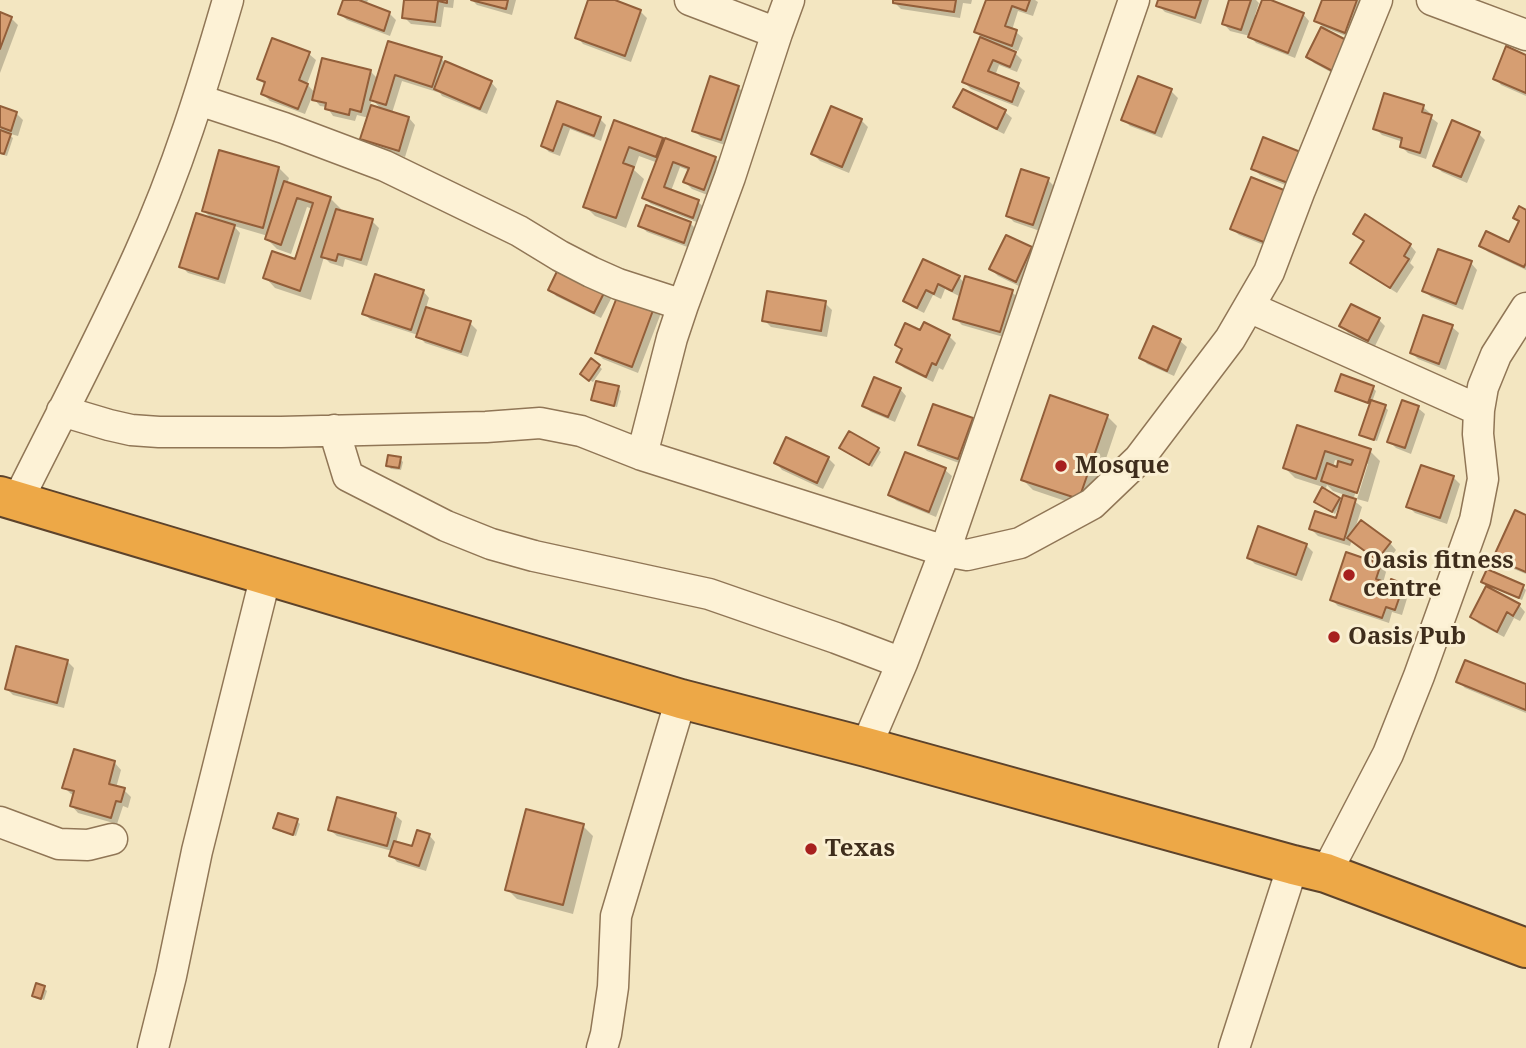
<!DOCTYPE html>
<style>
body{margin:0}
canvas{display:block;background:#f3e6c1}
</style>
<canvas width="1526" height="1048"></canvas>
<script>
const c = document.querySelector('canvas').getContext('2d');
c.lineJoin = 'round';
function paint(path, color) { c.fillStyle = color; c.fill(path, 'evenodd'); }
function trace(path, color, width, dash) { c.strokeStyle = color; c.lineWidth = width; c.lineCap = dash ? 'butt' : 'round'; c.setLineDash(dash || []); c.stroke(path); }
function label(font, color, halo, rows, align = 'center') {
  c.font = font + ' "Noto Serif",serif'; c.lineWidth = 6; c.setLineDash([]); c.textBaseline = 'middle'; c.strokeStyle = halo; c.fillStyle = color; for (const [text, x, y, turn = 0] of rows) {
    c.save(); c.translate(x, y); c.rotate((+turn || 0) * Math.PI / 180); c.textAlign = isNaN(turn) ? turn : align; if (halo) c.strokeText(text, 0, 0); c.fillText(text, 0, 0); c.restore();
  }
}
paint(new Path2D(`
 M345 0H368L366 5 389 13 396 20 390 36 347 20 340 14Z
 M406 0H454L453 8 444 7 441 27 411 24 404 17Z
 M472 0H516L512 15 477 5Z
 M590 0H610L640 11 647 18 631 62 583 44 577 37Z
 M895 0H972L971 4 963 3 960 18 901 9 895 3Z
 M988 0H1035L1038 2 1033 16 1018 11 1012 30 1016 32 1023 38 1018 51 1010 48 1022 60 1017 72 999 65 995 76 1018 85 1025 91 1018 107 971 89 964 82 982 38 976 32Z
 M1160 0H1209L1201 24 1165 12 1158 5Z
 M1231 0H1256L1259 3 1255 15 1257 16 1264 0 1303 14 1309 21 1295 58 1256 43 1250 36 1230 31 1224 24Z
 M1324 0H1366L1351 38 1323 27 1316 20Z
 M0 14 11 18 18 25 0 73Z
 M1322 30 1347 81 1314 63 1308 57Z
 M273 40 309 54 316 60 307 84 315 93 370 71 378 79 441 58 446 64 491 82 497 89 487 114 442 96 440 93 402 81 392 113 409 118 415 125 405 157 369 145 362 139 369 118 357 115 355 121 333 116 327 107 320 106 312 97 305 114 270 101 263 94 266 86 259 78ZM372 99 382 110 370 106Z
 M1526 57V96L1501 85 1495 78Z
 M738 87 745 94 728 146 701 137 694 131Z
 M1171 91 1178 98 1162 138 1130 126 1123 119Z
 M558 103 600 119 606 125 601 141 570 129 560 156 549 152 543 146Z
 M955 107 1005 112 1012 118 1004 134 962 113Z
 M1423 107 1430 113 1429 116 1438 123 1426 159 1408 153 1402 147 1403 142 1382 135 1375 128Z
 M0 108 16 113 23 120 18 136 7 133 13 138 7 156 0 154Z
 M861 120 868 127 849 173 820 161 813 154Z
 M615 122 662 139 665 142 715 158 722 165 710 196 692 189 685 182 690 171 680 167 671 191 698 202 705 208 699 223 651 204 644 198 658 163 639 156 634 170 644 179 626 228 595 216 585 206Z
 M1479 134 1485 140 1467 183 1442 172 1435 165Z
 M1264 139 1303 192 1260 175 1254 169Z
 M279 168 289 178 287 184 330 198 341 209 340 212 372 221 379 228 367 266 345 259 343 267 330 263 324 257 311 300 275 288 265 277 296 261 313 209 307 207 291 254 277 249 267 239 268 236 234 226 240 233 225 284 188 273 181 266 213 220 204 211Z
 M1252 179 1281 252 1239 235 1232 229Z
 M1048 180 1055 187 1040 231 1014 222 1008 216Z
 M1526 211V270L1488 252 1481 245 1510 244 1520 222 1515 218Z
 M690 223 697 230 690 248 647 232 640 225Z
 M1355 234 1410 245 1416 252 1410 263 1414 267 1397 293 1359 269 1352 263 1365 243Z
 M1007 237 1031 248 1038 255 1023 288 998 276 991 269Z
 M923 261 959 277 965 284 1012 292 1018 298 1007 338 962 325 955 318 961 297 945 289 941 299 933 295 924 313 912 307 905 301Z
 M1471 263 1477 270 1463 310 1431 297 1424 291Z
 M550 289 614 293 601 318 556 296Z
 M423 291 429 298 426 308 470 323 477 330 468 357 425 343 418 335 371 320 364 314Z
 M825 303 832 310 827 337 771 327 764 320Z
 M654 307 661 313 638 373 603 359 597 353Z
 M1379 320 1385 326 1375 346 1348 333 1342 326Z
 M1452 327 1459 333 1446 370 1418 359 1412 353Z
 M1154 329 1180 341 1187 347 1174 376 1147 364 1141 357Z
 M921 332 949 336 956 343 943 370 939 368 933 382 904 368 898 362 903 351 897 345Z
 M599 366 602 369 593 382 585 377Z
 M618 388 621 391 617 407 596 402 593 399Z
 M1373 388 1376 391 1372 402 1385 407 1388 410 1377 441 1364 437 1361 434 1372 405 1340 393 1337 391Z
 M900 389 906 396 895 422 871 412 864 406Z
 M1403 402 1418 408 1425 414 1411 454 1396 448 1389 441Z
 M1107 416 1117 426 1089 509 1033 490 1023 480Z
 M972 420 978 426 964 465 927 451 920 444Z
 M1298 428 1370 451 1380 461 1368 502 1357 499 1368 464 1366 463 1354 497H1352L1353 500 1362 507 1355 529 1390 543 1396 550 1385 565 1352 540 1350 546 1318 536 1311 529 1337 520 1341 503 1335 514 1319 504 1339 499 1343 503 1345 495 1333 491 1327 485 1326 488 1295 478 1285 468ZM1335 460 1340 461 1338 469 1333 467Z
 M878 449 881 452 872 467 844 451Z
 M828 458 835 465 823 489 782 470 776 463Z
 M400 459 403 462 401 470 391 469 388 466Z
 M1422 467 1454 478 1460 484 1447 524 1415 513 1408 506Z
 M945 470 952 476 936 517 897 501 890 495Z
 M1526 517V574L1502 564 1496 557Z
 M1306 545 1313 552 1302 581 1255 564 1249 558Z
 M1380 565 1386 572 1383 583 1403 585 1409 592 1402 615 1392 612 1389 623 1338 606 1332 600Z
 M1483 582 1523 587 1526 590 1522 600 1486 585Z
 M1519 605 1525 612 1520 621 1514 618 1504 637 1479 624 1472 617Z
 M67 661 74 668 64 708 13 695 6 688Z
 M1458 681 1526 686V713L1465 688Z
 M75 752 115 763 121 770 116 788 124 790 131 797 128 808 123 806 117 824 78 813 72 806 75 795 71 794 64 787Z
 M395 815 402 821 396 843 413 849 429 835 435 842 426 871 397 862 391 855 392 851 337 836 330 830Z
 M297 821 300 824 296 836 278 831 275 828Z
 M583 826 593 836 573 914 517 899 507 889Z
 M44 988 47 991 44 1000 34 995Z`), '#0003');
const building = new Path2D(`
 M343 0H359L390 12 384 31 338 14Z
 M404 0H447V3L438 1 435 22 402 18Z
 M471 0H508L506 9Z
 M588 0H615L641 10 625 56 575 38Z
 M893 0H956L954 12 893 3Z
 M986 0H1030L1026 11 1012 6 1005 26 1017 30 1012 46 974 32Z
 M1158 0H1201L1195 18 1156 6Z
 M1229 0H1251L1241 30 1222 24Z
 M1262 0H1271L1304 13 1288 53 1248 37Z
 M1322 0H1357L1345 33 1314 21Z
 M0 12 12 17 0 49Z
 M1321 27 1356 45 1340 75 1306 57Z
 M980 37 1016 52 1010 67 993 60 988 71 1019 83 1012 102 962 82Z
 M272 38 310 52 299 80 308 84 298 109 261 94 265 82 257 79Z
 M388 41 442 57 432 87 395 75 386 105 370 100Z
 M1506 46 1526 55V93L1493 79Z
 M322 58 371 70 361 112 350 109 349 115 325 109 326 103 312 100Z
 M445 61 492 81 480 109 434 89Z
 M710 76 739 86 721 140 692 131Z
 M1138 76 1172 89 1155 133 1121 120Z
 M963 89 1006 110 997 129 953 107Z
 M1384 93 1424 105 1422 112 1432 115 1420 153 1400 147 1402 138 1373 129Z
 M557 101 601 117 594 136 563 124 553 151 541 146Z
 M371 105 409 117 399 151 360 139Z
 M0 106 17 112 11 131 0 127Z
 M831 106 862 119 842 167 811 154Z
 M614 120 663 138 656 157 629 147 623 163 634 167 616 218 583 207Z
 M1452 120 1480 132 1461 177 1433 166Z
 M0 130 11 134 4 154 0 153Z
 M1263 137 1308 155 1296 186 1251 169Z
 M665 138 716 157 704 190 683 182 689 168 673 162 664 187 699 200 693 218 642 198Z
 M219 150 279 167 263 228 202 211Z
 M1021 169 1049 178 1033 225 1006 216Z
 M1251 177 1294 194 1274 246 1230 229Z
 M284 181 331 197 300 291 263 278 272 251 295 259 313 203 297 198 281 245 265 239Z
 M646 205 691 222 684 243 638 226Z
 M1519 206 1526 210V263L1524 267 1479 246 1486 231 1509 242 1519 221 1513 218Z
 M336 209 373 219 361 260 338 254 336 261 321 257Z
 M196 213 235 225 218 279 179 267Z
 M1365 214 1411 244 1404 256 1409 259 1390 288 1350 263 1364 241 1353 234Z
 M1006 235 1032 247 1016 282 989 269Z
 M1438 249 1472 261 1456 304 1422 291Z
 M923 259 960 276 952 291 938 284 934 294 926 290 917 308 903 301Z
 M562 261 608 285 594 313 548 290Z
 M375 274 424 290 411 330 362 314Z
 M965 276 1013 290 1000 332 953 319Z
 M767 291 826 301 821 331 762 321Z
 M619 292 655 305 632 367 595 353Z
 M1351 304 1380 318 1368 341 1339 326Z
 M426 307 471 321 461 352 416 337Z
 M1423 315 1453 325 1439 364 1410 353Z
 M924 322 950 335 936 365 932 363 926 377 896 362 902 349 895 345 905 323 920 330Z
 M1153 326 1181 339 1167 371 1139 358Z
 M591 358 600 365 589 381 580 374Z
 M1341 374 1374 386 1368 403 1335 391Z
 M874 377 901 388 888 417 862 406Z
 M596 381 619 386 614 406 591 400Z
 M1050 395 1108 415 1079 499 1021 480Z
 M1371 400 1386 405 1374 440 1359 435Z
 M1402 400 1419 406 1405 448 1387 442Z
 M933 404 973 418 958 459 918 445Z
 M1297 425 1371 449 1357 493 1321 481 1327 463 1337 467 1338 461 1351 465 1353 460 1325 451 1316 479 1283 468Z
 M849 431 879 448 869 465 839 448Z
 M786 437 829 457 817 483 774 463Z
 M905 452 946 468 929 512 888 495Z
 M388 455 401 457 399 468 386 466Z
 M1421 465 1454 476 1440 518 1406 507Z
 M1322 487 1340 498 1332 512 1314 502Z
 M1343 495 1356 499 1344 540 1309 529 1315 511 1336 518Z
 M1515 510 1526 515V572L1493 558Z
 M1361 520 1391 542 1377 560 1347 538Z
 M1258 526 1307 544 1296 575 1247 558Z
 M1346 552 1381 564 1376 579 1390 584 1391 579 1404 584 1395 610 1386 607 1382 618 1330 600Z
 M1487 569 1524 585 1519 598 1481 582Z
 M1486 586 1520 604 1513 616 1507 612 1497 632 1470 617Z
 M16 646 68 660 57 703 5 689Z
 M1465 660 1526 684V710L1456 682Z
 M74 749 115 761 109 784 125 788 121 802 116 801 111 818 70 806 74 791 62 788Z
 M337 797 396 813 387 846 328 830Z
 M526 809 584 824 563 905 505 890Z
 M278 813 298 819 293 835 273 828Z
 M417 830 430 834 419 866 389 856 394 841 412 846Z
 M36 983 45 986 41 999 32 996Z`);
paint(building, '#d69e72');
trace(building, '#925e39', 2);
const minor = new Path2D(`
 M690 0 777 33
 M1432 0 1526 35
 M199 100 284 128 385 166 519 231 560 256 591 272 618 284 683 305
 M1249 307 1479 410
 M62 411 109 425 131 430 159 432H281L486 427 540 423 581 431 642 455 945 551 967 555 1020 543 1092 504 1139 459 1230 339 1269 272 1300 190 1377 0
 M334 430 348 476 446 526 491 544 534 556 709 594 836 638 902 663
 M642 455 672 338 683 305 730 177 777 33 789 0
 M17 502C58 419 102 337 140 252 177 171 203 86 228 0
 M866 747 902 663 945 551 1134 0
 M0 822 59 844 88 845 112 839
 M1326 873 1388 754 1419 676 1475 520 1483 479 1478 434 1479 410 1483 387 1496 355 1526 308
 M153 1048 171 976 197 851 266 575
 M602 1048 606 1034 613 987 616 916 681 699
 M1234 1048 1293 865`);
const highway = new Path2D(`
 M0 496 681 699 866 747 1293 865 1326 873 1526 948`);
trace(minor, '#907656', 33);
trace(highway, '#5d432b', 42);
trace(minor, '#fdf2d6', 30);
trace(highway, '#eda847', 38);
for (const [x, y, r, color] of [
 [1061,466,7,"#a7201e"],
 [1349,575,7,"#a7201e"],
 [1334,637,7,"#a7201e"],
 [811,849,7,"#a7201e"]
]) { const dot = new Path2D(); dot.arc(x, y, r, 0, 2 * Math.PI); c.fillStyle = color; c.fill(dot); trace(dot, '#faefd2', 2.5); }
label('bold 24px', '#3e2d1c', '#faefd2', [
 ["Mosque",1075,466],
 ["Oasis fitness",1363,561],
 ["centre",1363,589],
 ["Oasis Pub",1348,637],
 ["Texas",825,849]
], 'left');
</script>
